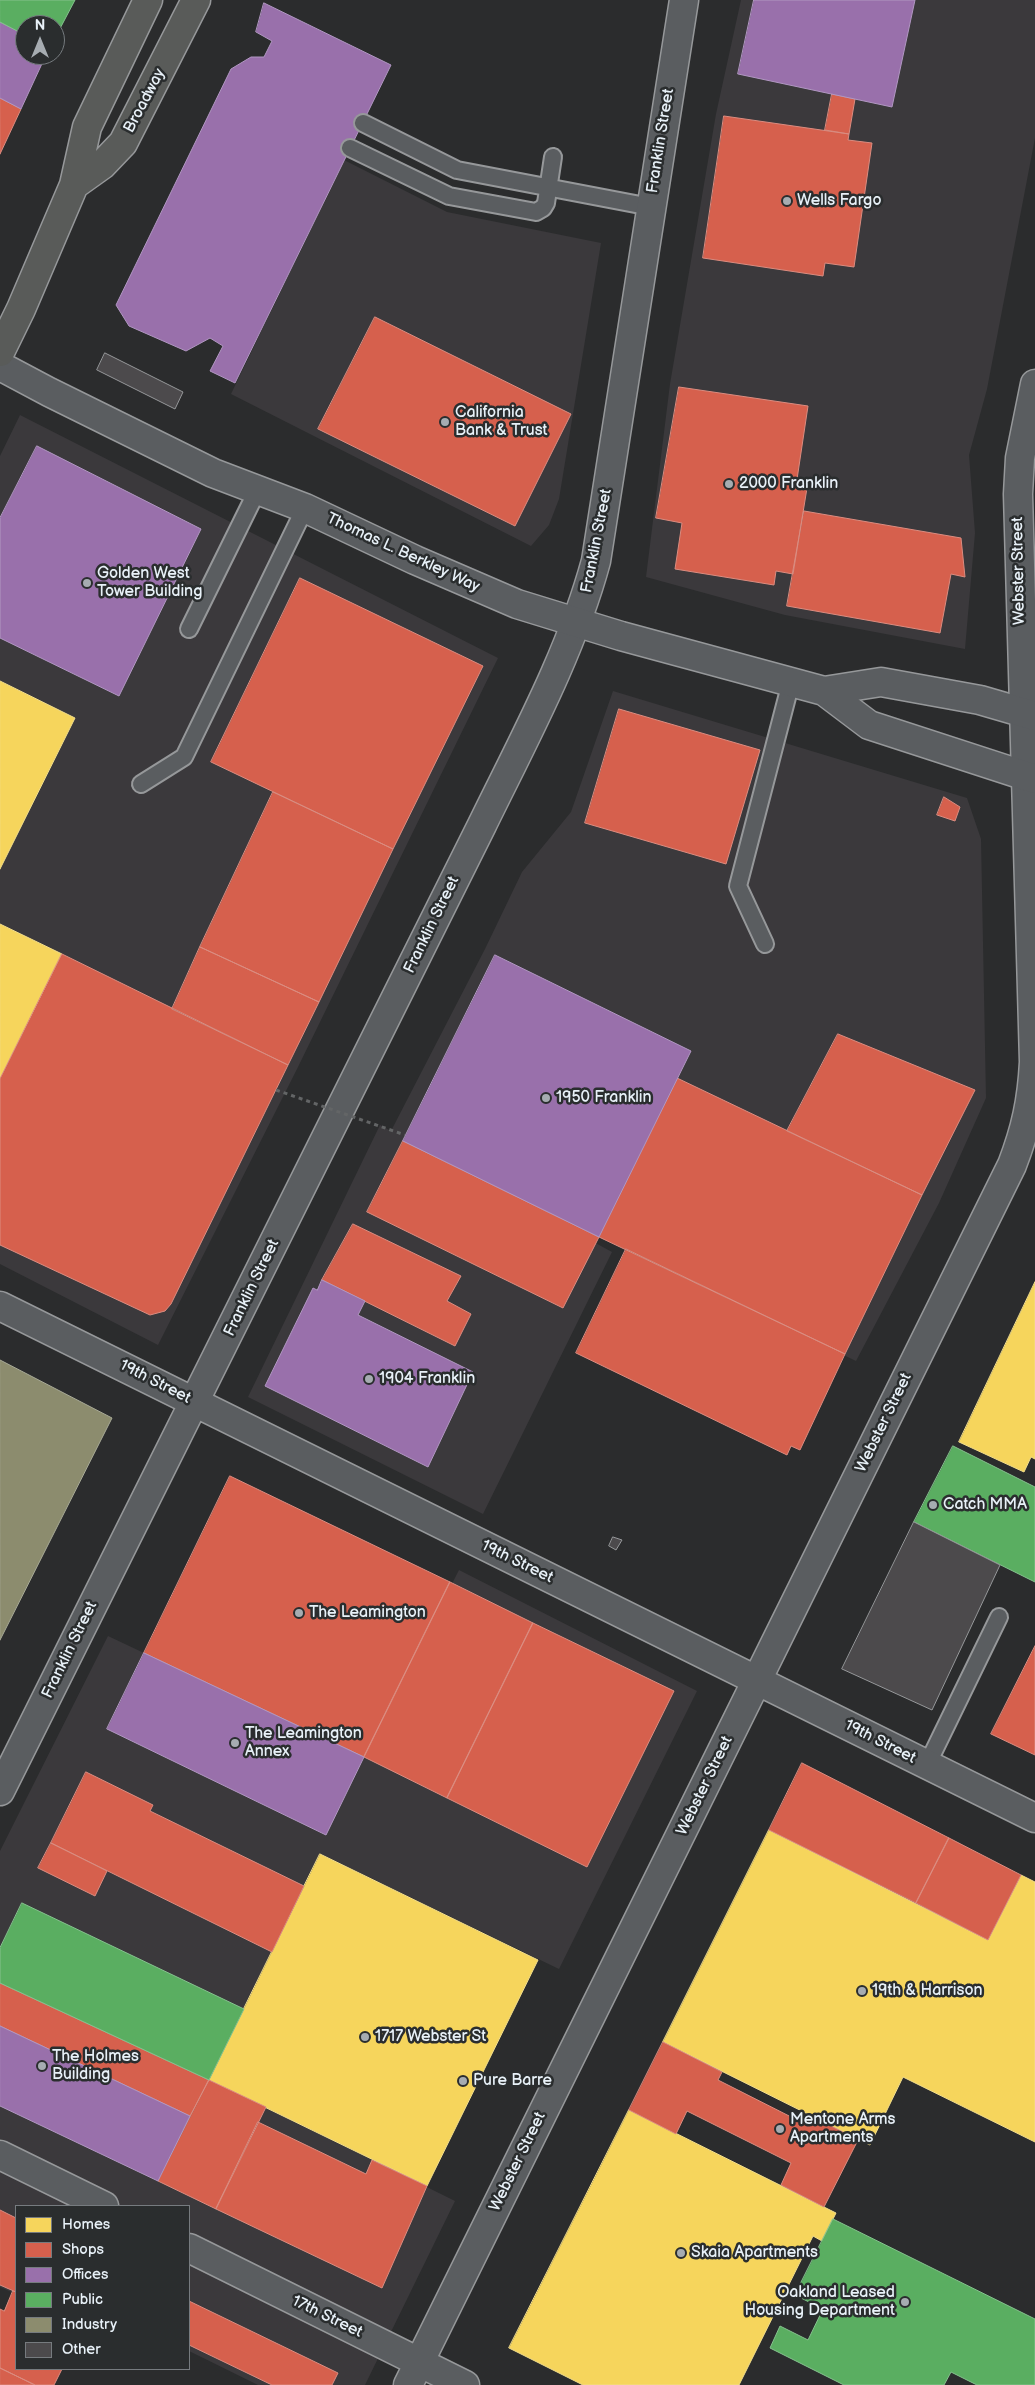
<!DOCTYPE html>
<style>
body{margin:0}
#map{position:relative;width:1035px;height:2385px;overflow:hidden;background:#2b2c2d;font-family:"Balsamiq Sans",sans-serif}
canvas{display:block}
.legend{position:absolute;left:15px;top:2205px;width:175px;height:165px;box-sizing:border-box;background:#2a2d2e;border:1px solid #767b7f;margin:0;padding:6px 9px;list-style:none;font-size:15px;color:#e8f1f8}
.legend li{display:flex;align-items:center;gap:10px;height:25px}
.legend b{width:25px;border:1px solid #767b7f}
.north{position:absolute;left:15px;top:15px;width:50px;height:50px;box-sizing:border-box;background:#2a2d2e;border:1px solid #767b7f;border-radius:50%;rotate:0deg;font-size:14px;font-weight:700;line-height:20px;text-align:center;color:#e8f1f8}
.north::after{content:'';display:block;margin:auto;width:18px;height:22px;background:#a6acb1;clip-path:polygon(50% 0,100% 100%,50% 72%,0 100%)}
</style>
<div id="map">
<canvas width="1035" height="2385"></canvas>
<ul class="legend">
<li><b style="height:14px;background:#f6d55c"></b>Homes</li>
<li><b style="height:14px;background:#d6604d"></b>Shops</li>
<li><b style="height:14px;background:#9970ab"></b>Offices</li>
<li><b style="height:14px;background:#5aae61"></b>Public</li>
<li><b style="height:14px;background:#8c8c6e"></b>Industry</li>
<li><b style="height:14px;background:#4c4a4c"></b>Other</li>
</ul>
<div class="north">N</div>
</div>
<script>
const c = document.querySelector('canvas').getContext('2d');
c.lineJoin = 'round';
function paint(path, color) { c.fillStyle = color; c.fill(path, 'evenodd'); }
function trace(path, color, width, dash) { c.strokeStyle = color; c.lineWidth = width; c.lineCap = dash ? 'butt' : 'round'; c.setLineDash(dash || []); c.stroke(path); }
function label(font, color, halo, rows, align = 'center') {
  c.font = font + ' "Balsamiq Sans",sans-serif'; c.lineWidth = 5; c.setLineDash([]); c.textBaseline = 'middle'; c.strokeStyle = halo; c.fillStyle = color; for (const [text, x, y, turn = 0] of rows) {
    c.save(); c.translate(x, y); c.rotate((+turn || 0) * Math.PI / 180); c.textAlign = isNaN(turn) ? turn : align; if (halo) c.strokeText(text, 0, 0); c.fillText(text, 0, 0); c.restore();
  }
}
paint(new Path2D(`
 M741 0H1035V138L987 389 969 455 975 533 965 649 785 615 646 577 670 384 716 114Z
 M344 160 447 212 601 243 559 499 549 525 531 546 231 394Z
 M20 415 498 658 297 1069 158 1345 0 1264V1079L62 954 0 924V869L75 718 0 681V456Z
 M613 691 967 798 981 839 986 1098 939 1203 856 1361 474 1177 612 1252 483 1514 248 1397 380 1125 391 1131 485 949 522 872 571 812Z
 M459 1570 697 1691 559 1969 320 1854 209 2079 455 2201 365 2385H258L189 2351V2206H16V2294L0 2287V1851L108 1636 364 1757Z`), '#3b393c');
const homes = new Path2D(`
 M0 681 75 718 0 869Z
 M0 924 62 954 0 1079Z
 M1035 1282V1459L1031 1457 1024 1472 959 1442Z
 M769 1830 988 1940 1021 1875 1035 1882V2142L903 2077 870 2145 663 2042Z
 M320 1854 538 1960 427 2186 209 2080Z
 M629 2110 836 2213 822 2241 813 2236 739 2385H583L509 2348Z`);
paint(homes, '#f6d55c');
trace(homes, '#f2dd8b', 1);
const shops = new Path2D(`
 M832 94 855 99 849 134 825 130Z
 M0 98 21 109 0 154Z
 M724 116 849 134 848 140 872 143 854 267 825 263 823 276 703 258Z
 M375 317 571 414 515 526 318 429Z
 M679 387 808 406 796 486 807 488 793 574 776 571 774 585 675 569 682 523 656 518Z
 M804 511 961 538 965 577 951 574 940 633 787 606Z
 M300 578 483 666 393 849 211 762Z
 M619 709 760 750 726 864 585 823Z
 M273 792 393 849 319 1002 200 947Z
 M944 797 960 807 955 821 937 815Z
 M200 947 319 1002 288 1065 172 1009Z
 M62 954 288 1065 171 1304 165 1311 150 1315 0 1245V1079Z
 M838 1034 975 1090 922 1195 787 1131Z
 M677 1078 922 1195 845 1354 599 1237Z
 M403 1141 599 1237 563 1308 367 1212Z
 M353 1224 461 1276 447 1301 471 1314 455 1346 322 1280Z
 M626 1249 845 1354 800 1450 791 1446 787 1455 576 1353Z
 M230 1476 450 1582 364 1757 144 1653Z
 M450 1582 533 1623 447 1798 364 1757Z
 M533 1623 674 1691 587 1867 447 1798Z
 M1035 1646V1755L991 1734Z
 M802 1763 949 1838 916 1903 769 1830Z
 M86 1772 153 1805 150 1811 304 1886 272 1952 51 1843Z
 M949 1838 1021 1875 988 1940 916 1903Z
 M51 1843 107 1871 95 1896 38 1868Z
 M0 1983 209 2080 190 2116 0 2026Z
 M663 2042 722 2072 718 2080 805 2124 810 2115 858 2140 824 2207 781 2185 791 2163 687 2111 676 2134 629 2110Z
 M209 2080 266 2107 216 2209 158 2181Z
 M258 2122 366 2174 372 2160 427 2186 382 2288 216 2209Z
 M0 2210 16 2218V2292L0 2285Z
 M13 2291 16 2292V2369H62L54 2385H35L0 2368V2309L4 2311Z
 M189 2301 338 2373 332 2385H272L189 2345Z
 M0 2368 35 2385H0Z`);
paint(shops, '#d6604d');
trace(shops, '#db8c80', 1);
const offices = new Path2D(`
 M754 0H915L892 107 738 74Z
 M264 3 391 65 235 383 210 371 223 346 210 338 186 351 129 326 116 305 231 69 251 57H264L272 41 256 32Z
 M0 22 25 35V55H46L21 109 0 98Z
 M37 446 201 529 119 696 0 638V518Z
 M495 955 691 1051 599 1237 403 1141Z
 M322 1280 365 1301 358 1315 473 1372 428 1467 265 1386 313 1288 317 1290Z
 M144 1653 364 1757 326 1835 107 1729Z
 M0 2026 190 2116 158 2181 0 2106Z`);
paint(offices, '#9970ab');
trace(offices, '#b197c2', 1);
const public = new Path2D(`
 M0 0H75L55 38V25H25V35L0 22Z
 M953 1446 1035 1487V1582L914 1522Z
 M22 1903 244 2009 209 2080 0 1983V1948Z
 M833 2219 1035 2319V2385H977L951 2372 944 2385H844L770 2348 780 2326 808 2340 823 2309 795 2295Z`);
paint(public, '#5aae61');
trace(public, '#85c28e', 1);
const industry = new Path2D(`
 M0 1360 112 1418 0 1640Z`);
paint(industry, '#8c8c6e');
trace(industry, '#a8aa97', 1);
const building = new Path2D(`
 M105 353 183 392 175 409 97 370Z
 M914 1522 1000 1565 932 1710 842 1669Z
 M613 1537 622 1540 616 1550 609 1546Z`);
paint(building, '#4c4a4c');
trace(building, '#96989a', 1);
const lane = new Path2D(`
 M363 123 457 170 651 207
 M350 148 449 196 536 212 543 208 546 203 553 157
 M189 629 258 489
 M141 784 184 757 305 508
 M765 944 738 886 791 682
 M927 1765 999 1617`);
const street = new Path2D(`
 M0 1306 1035 1818
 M0 1791 482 825C524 739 571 653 596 561L684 0
 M0 2155 104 2206
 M189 2248 465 2385
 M408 2385 1012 1165C1026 1129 1032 1100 1034 1062L1018 494 1020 458 1035 384`);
const secondary = new Path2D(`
 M0 366 49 392 213 473 305 508 415 560 517 604 621 636 824 691 869 725 1035 779
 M824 691 881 682 980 700 1035 716`);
const primary = new Path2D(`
 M74 185 102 165 123 143 196 0
 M0 352 21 309 74 185 87 127 148 0`);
trace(lane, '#96989a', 20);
trace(street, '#96989a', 31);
trace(secondary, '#96989a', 31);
trace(primary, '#96989a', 31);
trace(lane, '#5a5d60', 16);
trace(street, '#5a5d60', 28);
trace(secondary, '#5a5d60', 28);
trace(primary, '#595b59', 28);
trace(new Path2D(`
 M276 1090 405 1135`), '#636566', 3, [4, 4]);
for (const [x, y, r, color] of [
 [787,201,5,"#a6acb1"],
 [445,422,5,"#a6acb1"],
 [729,484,5,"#a6acb1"],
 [87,583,5,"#a6acb1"],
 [546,1098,5,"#a6acb1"],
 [369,1379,5,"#a6acb1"],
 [933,1505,5,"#a6acb1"],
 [299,1613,5,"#a6acb1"],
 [235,1743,5,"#a6acb1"],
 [862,1991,5,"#a6acb1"],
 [365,2037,5,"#a6acb1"],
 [42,2066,5,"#a6acb1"],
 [463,2081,5,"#a6acb1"],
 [780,2129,5,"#a6acb1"],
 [681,2253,5,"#a6acb1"],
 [905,2302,5,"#a6acb1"]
]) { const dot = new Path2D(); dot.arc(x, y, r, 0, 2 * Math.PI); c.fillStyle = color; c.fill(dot); trace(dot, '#2a2d2e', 2); }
label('16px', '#e8f1f8', '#2a2d2e', [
 ["Broadway",145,101,-62],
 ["Franklin Street",661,141,-81],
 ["Franklin Street",597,541,-79],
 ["Thomas L. Berkley Way",403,553,25],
 ["Webster Street",1019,571,-91],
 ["Franklin Street",432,925,-64],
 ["Franklin Street",252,1288,-64],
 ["19th Street",155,1382,27],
 ["Webster Street",884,1423,-64],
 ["19th Street",517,1562,26],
 ["Franklin Street",70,1650,-64],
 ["19th Street",880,1742,27],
 ["Webster Street",705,1786,-64],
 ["Webster Street",518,2162,-64],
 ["17th Street",327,2317,26]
]);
label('16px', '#e8f1f8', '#2a2d2e', [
 ["Wells Fargo",797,201],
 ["California",455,413],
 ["Bank & Trust",455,431],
 ["2000 Franklin",739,484],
 ["Golden West",97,574],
 ["Tower Building",97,592],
 ["1950 Franklin",556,1098],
 ["1904 Franklin",379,1379],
 ["Catch MMA",943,1505],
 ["The Leamington",309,1613],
 ["The Leamington",245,1734],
 ["Annex",245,1752],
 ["19th & Harrison",872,1991],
 ["1717 Webster St",375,2037],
 ["The Holmes",52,2057],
 ["Building",52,2075],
 ["Pure Barre",473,2081],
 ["Mentone Arms",790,2120],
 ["Apartments",790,2138],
 ["Skaia Apartments",691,2253],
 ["Oakland Leased",895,2293,"right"],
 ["Housing Department",895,2311,"right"]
], 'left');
</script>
